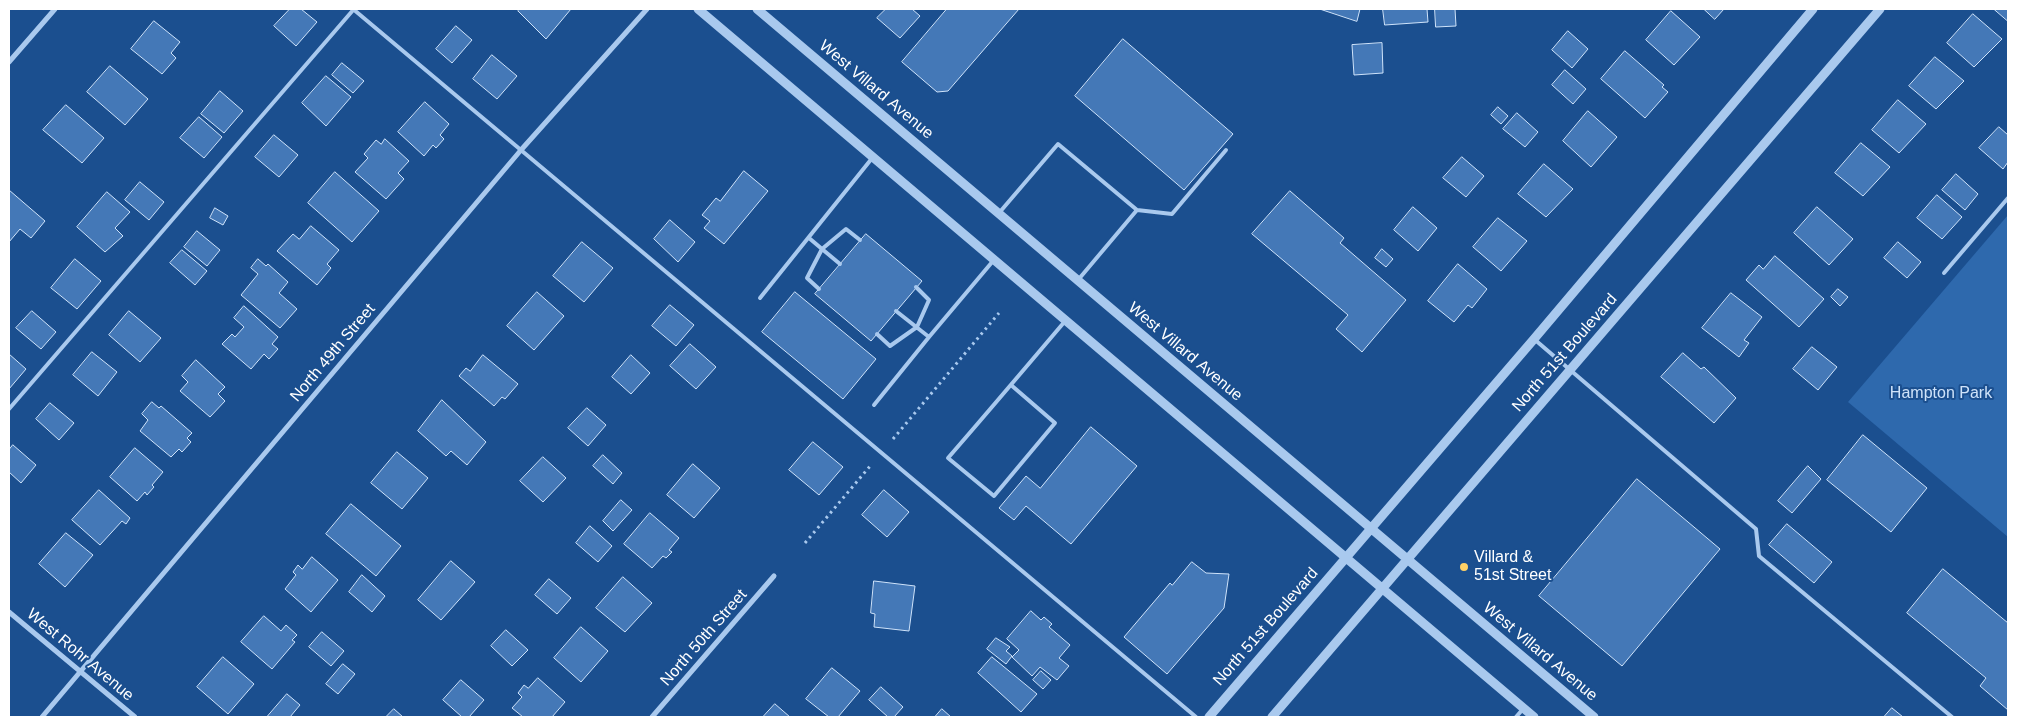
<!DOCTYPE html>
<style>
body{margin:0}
#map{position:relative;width:2017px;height:726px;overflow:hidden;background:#1b4f8f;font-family:Helvetica,sans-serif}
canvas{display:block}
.frame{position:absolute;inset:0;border:10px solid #fff;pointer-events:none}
</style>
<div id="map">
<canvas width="2017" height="726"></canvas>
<div class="frame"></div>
</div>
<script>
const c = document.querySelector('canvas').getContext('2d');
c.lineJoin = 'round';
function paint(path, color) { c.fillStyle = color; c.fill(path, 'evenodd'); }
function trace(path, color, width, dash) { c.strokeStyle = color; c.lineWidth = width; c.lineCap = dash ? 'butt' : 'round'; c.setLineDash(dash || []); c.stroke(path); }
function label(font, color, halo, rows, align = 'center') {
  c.font = font + ' Helvetica,sans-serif'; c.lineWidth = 4; c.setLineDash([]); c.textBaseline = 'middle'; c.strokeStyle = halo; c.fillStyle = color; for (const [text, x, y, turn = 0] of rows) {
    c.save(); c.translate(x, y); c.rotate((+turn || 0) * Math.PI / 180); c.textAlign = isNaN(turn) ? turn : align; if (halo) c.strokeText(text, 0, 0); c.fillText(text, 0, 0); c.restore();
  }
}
paint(new Path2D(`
 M2008 215V537L1848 402Z`), '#2e69ad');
const building = new Path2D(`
 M290 9H301L317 22 296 46 274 26Z
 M520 9H571L546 39 518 11Z
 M886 9H912L920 16 900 38 877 18Z
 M947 9H1019L948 91 937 92 902 62Z
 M1320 9H1360L1357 21Z
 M1383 9H1427L1428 22 1385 25Z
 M1435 9H1455L1456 26 1436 27Z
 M1704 9H1724L1715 19Z
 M1994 9H2008V21Z
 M1671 11 1700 37 1674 65 1646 40Z
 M1973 14 2002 39 1974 67 1947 43Z
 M154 21 180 42 171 53 176 58 162 74 131 49Z
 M456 26 472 40 452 63 436 49Z
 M1568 31 1588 49 1572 68 1552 50Z
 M1123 39 1233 134 1184 190 1075 96Z
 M1382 43 1383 73 1354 75 1352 45Z
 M1625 51 1664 85 1662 87 1668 92 1645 118 1601 79Z
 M492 55 517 76 497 99 473 79Z
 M1935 57 1964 81 1936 109 1909 86Z
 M342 63 364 81 353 93 332 75Z
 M110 66 148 99 125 125 87 92Z
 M1565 70 1586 89 1573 104 1552 85Z
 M326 76 351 97 326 126 302 103Z
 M220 91 243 111 224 133 201 114Z
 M1898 100 1926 124 1899 153 1872 130Z
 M425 102 449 124 440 135 444 139 436 148 433 145 424 156 398 132Z
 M66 105 104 138 82 163 43 130Z
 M1498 107 1508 116 1501 124 1491 115Z
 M1588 111 1617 137 1591 167 1563 141Z
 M1517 113 1538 132 1525 147 1503 129Z
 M199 117 222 137 204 158 180 138Z
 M1999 127 2008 135V162L2003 169 1979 148Z
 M274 135 298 155 279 177 255 157Z
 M385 139 409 161 398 173 404 179 386 199 355 172 368 158 364 154 376 140 381 144Z
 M1861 143 1890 167 1863 196 1835 173Z
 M1462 157 1484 176 1466 197 1443 178Z
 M1544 164 1573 189 1546 217 1518 194Z
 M744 171 768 191 724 244 704 228 710 221 702 215 716 198 720 201Z
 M335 172 379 211 352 242 308 203Z
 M1956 174 1978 194 1965 210 1942 190Z
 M140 182 164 202 149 220 125 200Z
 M9 190 45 221 31 238 20 229 9 242Z
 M1290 191 1344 238 1340 243 1406 300 1362 352 1336 329 1348 315 1252 234Z
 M107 192 130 212 115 228 123 236 105 252 77 227Z
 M1937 195 1962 217 1942 239 1917 218Z
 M1413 207 1437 228 1418 251 1394 230Z
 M1817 207 1853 239 1829 265 1794 233Z
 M215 208 228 216 223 225 210 218Z
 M1498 218 1527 241 1501 271 1473 247Z
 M670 220 695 242 678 262 654 239Z
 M311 226 339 250 327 264 331 268 317 285 277 251 293 234 299 239Z
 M197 231 220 250 207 266 184 247Z
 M866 234 922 281 871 341 815 294Z
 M582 242 613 268 584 302 553 276Z
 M1898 242 1921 262 1907 278 1884 258Z
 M1382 249 1393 259 1386 267 1375 258Z
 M182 250 207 271 195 285 170 263Z
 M1775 256 1824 299 1799 327 1746 280 1759 265 1763 269Z
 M75 259 101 281 77 309 51 288Z
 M258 259 266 266 268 264 288 282 279 293 297 309 280 328 241 295 258 274 251 268Z
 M1458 264 1487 289 1472 308 1468 305 1454 322 1428 301Z
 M1838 289 1848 297 1840 306 1831 297Z
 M537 292 564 316 534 350 507 326Z
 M795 292 876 359 843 399 762 332Z
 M1731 293 1762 317 1744 340 1749 343 1739 357 1702 328Z
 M670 305 694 325 676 346 652 326Z
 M244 306 278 337 272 344 278 349 269 359 264 354 251 369 222 344 232 334 235 337 244 327 234 318Z
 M32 311 56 332 41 349 16 328Z
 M129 311 161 338 140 362 109 335Z
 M690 344 716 367 696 389 670 366Z
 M1812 347 1837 367 1818 390 1793 369Z
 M92 352 117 372 98 396 73 375Z
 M1683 353 1701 369 1704 367 1736 398 1714 423 1661 377Z
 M9 354 26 369 9 389Z
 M483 355 518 384 505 399 502 397 494 406 459 376 466 368 470 371Z
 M631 355 650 373 631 394 612 377Z
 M196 360 225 387 218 394 225 401 210 417 180 391 188 382 182 376Z
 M442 400 486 442 467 465 451 451 446 456 418 431Z
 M152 402 159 408 161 406 192 433 187 438 191 442 182 452 179 449 171 457 140 431 148 420 142 414Z
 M50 403 74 423 59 440 36 419Z
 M587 408 606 425 588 446 568 428Z
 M1091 427 1137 466 1071 544 1026 506 1014 520 999 508 1026 476 1040 488Z
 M1863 435 1927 488 1891 532 1827 480Z
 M813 442 843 467 819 495 789 470Z
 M13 445 36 465 21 483 9 472V450Z
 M135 448 163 472 152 485 154 487 147 495 145 492 137 501 110 477Z
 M397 452 428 478 402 509 371 483Z
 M603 455 622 473 613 484 593 466Z
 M543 457 566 478 543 502 520 481Z
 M693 464 720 488 694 518 667 495Z
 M1808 466 1821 479 1792 513 1778 501Z
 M1637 479 1720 549 1622 666 1539 596Z
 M99 490 130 518 126 524 122 521 100 545 72 520Z
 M884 490 909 512 887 537 862 515Z
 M621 500 632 510 613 531 603 521Z
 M351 504 401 546 376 576 326 534Z
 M650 513 679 538 669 550 672 552 666 558 663 556 652 568 624 544Z
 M1787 524 1832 562 1814 583 1769 545Z
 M590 526 612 546 598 562 576 543Z
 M66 533 93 555 65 587 39 564Z
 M312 557 338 580 311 612 285 589 296 575 293 572 298 565 302 569Z
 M451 561 475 582 441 620 418 600Z
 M1192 562 1206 573 1229 574 1224 608 1167 674 1124 637 1170 583 1172 585Z
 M1943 569 2008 623V710L1980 686 1986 678 1907 613Z
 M362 575 385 596 372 612 349 592Z
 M623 577 652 603 625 632 596 608Z
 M549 579 571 598 557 614 535 595Z
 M874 581 915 586 909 631 874 627 875 614 871 613Z
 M1031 611 1041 620 1044 617 1052 624 1049 627 1070 645 1059 658 1069 666 1057 680 1040 667 1032 676 1012 657 1019 650 1007 639Z
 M264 616 281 631 286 625 297 635 292 640 295 642 272 669 241 642Z
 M581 627 608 651 581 682 554 658Z
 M506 630 528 650 512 666 491 646Z
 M322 632 344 651 331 666 309 647Z
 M996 638 1010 647 1006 651 1012 656 1006 664 987 649Z
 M223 657 254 684 228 714 197 687Z
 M992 657 1037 694 1021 712 978 673Z
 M343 664 355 674 338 694 326 684Z
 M832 668 860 691 838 717H829L806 699Z
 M1041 671 1051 680 1043 689 1033 680Z
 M538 678 565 702 552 717H523L512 708 522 697 518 693 524 685 528 688Z
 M461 680 484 700 469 717H462L443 700Z
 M881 687 903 707 894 717H888L869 700Z
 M287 694 300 705 290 717H270L268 716Z
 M775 704 790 717H763Z
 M1892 708 1903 717H1884Z
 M394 709 403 717H386Z
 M942 709 951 717H935Z`);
paint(building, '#4478b7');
trace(building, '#cfe3fa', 1);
trace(new Path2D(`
 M893 439 999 313
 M805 543 871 465`), '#a9c9ee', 3, [2.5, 4]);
trace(new Path2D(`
 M353 9 1196 717
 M999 213 1058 144 1137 210 1172 214 1226 150
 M809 238 822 249 807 278 819 289
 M840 264 822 249 846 229 860 240
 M1944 273 2008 198
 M1078 280 1137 210
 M760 298 873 157
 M877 334 890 346 917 327 929 300 916 287
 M929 337 993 261
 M1534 339 1756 529 1759 556 1952 717
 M1011 385 1055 423 994 496 948 458C988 412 1027 366 1066 320
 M874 405 929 337 896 311
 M9 409 354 9
 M1516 717 1523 709`), '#a9c9ee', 4);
trace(new Path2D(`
 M9 62 55 9
 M9 612 135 717
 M42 717 521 150 647 9
 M652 717 774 576`), '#a9c9ee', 5);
trace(new Path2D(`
 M698 9 1534 717
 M757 9 1594 717
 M1209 717 1534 339 1813 9
 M1272 717 1880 9`), '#a9c9ee', 9);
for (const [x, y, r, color] of [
 [1464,567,5,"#ffd166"]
]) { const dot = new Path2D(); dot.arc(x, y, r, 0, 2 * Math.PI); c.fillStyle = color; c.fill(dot); trace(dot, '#1b4f8f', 2); }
label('16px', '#fff', '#1b4f8f', [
 ["West Villard Avenue",876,90,40],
 ["West Villard Avenue",1185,352,40],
 ["North 49th Street",333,353,-50],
 ["North 51st Boulevard",1565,353,-49],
 ["North 51st Boulevard",1266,627,-49],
 ["North 50th Street",704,638,-49],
 ["West Villard Avenue",1540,652,40],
 ["West Rohr Avenue",80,655,40]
]);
label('16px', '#cfe3fa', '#1b4f8f', [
 ["Hampton Park",1941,394]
]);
label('16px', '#fff', '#1b4f8f', [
 ["Villard &",1474,558],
 ["51st Street",1474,576]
], 'left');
</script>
